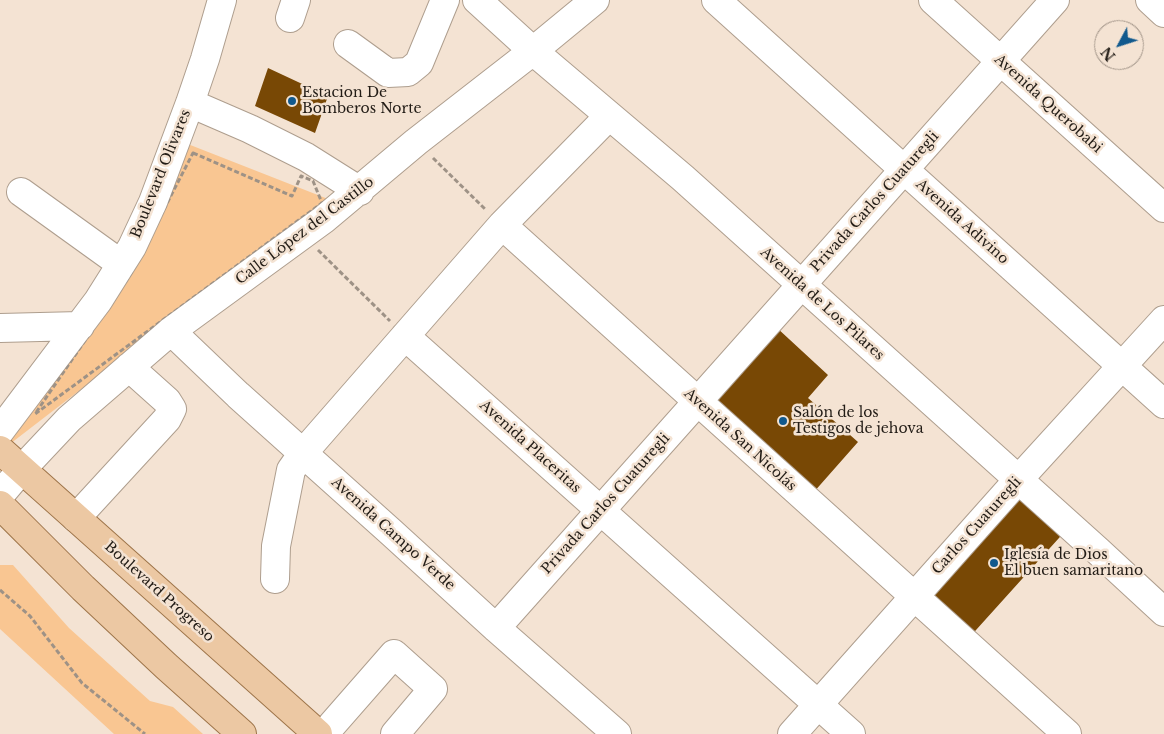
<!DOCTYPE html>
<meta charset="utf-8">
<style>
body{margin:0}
#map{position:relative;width:1164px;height:734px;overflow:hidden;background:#f4e3d3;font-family:"Libre Baskerville",serif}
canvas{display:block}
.north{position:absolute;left:1094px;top:20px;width:50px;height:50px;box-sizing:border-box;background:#f4e3d3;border:1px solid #a09387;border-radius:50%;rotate:230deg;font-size:14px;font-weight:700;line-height:20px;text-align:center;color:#221c16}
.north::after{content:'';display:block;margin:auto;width:18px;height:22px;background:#11598d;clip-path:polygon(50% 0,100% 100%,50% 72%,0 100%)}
</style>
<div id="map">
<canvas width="1164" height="734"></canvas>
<div class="north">N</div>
</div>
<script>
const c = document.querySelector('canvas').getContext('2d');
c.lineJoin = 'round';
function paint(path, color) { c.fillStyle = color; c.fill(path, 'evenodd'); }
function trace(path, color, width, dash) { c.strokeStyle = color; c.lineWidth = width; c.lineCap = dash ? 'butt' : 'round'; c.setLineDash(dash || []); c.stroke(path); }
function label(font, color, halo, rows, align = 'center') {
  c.font = font + ' "Libre Baskerville",serif'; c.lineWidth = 5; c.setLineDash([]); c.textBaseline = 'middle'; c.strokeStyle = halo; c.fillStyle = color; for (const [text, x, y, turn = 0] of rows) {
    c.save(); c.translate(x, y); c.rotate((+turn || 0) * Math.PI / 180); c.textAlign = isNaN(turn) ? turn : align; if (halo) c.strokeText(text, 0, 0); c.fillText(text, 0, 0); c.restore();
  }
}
paint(new Path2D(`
 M175 139 328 199 6 447Z
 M0 565H13L69 628 150 701 173 707 203 734H114L0 629Z`), '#f9c692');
paint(new Path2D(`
 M268 68 328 96 315 133 255 106Z
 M776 327 828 375 808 398 858 442 813 493 709 401Z
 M1021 486 1068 528 967 640 920 598Z`), '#784805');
const minor = new Path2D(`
 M477 0 533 51 683 178 1098 551 1164 612
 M716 0 1164 404
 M933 0 1164 208
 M1150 0 1164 13
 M290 18 296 0
 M348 44 388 73 408 72 419 63 445 0
 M190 103 250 129 306 157 360 191
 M21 192 121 264
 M502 225 1067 734
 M0 328 80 326
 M171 331 238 395 392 533 496 628 617 734
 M405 336 851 734
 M0 431 98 301 132 247 153 202 190 103 205 59 222 0
 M0 495 22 469 69 419 171 331 323 220 416 142 533 51 595 0
 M76 518 167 419 172 409 167 401 129 367
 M275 579 276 546 291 470 303 453 502 225 609 116
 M496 628 1055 0
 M324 734 394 654 433 689 395 734
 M792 734 1018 480 1164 320`);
const major = new Path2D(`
 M0 450 318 734
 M0 505 83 588 166 666 242 734`);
trace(minor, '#ae9e8e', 30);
trace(major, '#9d7449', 30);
trace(new Path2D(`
 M193 153 292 196 301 176 313 181 322 203 35 414 131 273Z
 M433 158 486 210
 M318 250 390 321
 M0 590 30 616 82 683 145 734`), '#9e9286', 3, [5, 2.5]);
trace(minor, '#fff', 28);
trace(major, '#ecc8a3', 28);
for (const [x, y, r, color] of [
 [292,101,5,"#11598d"],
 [783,421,5,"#11598d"],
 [994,563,5,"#11598d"]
]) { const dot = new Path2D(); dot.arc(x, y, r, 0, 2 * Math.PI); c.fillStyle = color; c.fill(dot); trace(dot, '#f4e3d3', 2); }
label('14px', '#221c16', '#f4e3d3', [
 ["Estacion De",302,93],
 ["Bomberos Norte",302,109],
 ["Salón de los",793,413],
 ["Testigos de jehova",793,429],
 ["Iglesía de Dios",1004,555],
 ["El buen samaritano",1004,571]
], 'left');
label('14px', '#221c16', '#f4e3d3', [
 ["Avenida Querobabi",1048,104,42],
 ["Boulevard Olivares",161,174,-68],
 ["Privada Carlos Cuaturegli",875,202,-48],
 ["Avenida Adivino",962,222,42],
 ["Calle López del Castillo",305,231,-37],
 ["Avenida de Los Pilares",822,304,42],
 ["Avenida San Nicolás",740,440,42],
 ["Avenida Placeritas",530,447,42],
 ["Privada Carlos Cuaturegli",606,504,-48],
 ["Carlos Cuaturegli",977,526,-48],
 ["Avenida Campo Verde",393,534,42],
 ["Boulevard Progreso",159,592,42]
]);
</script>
